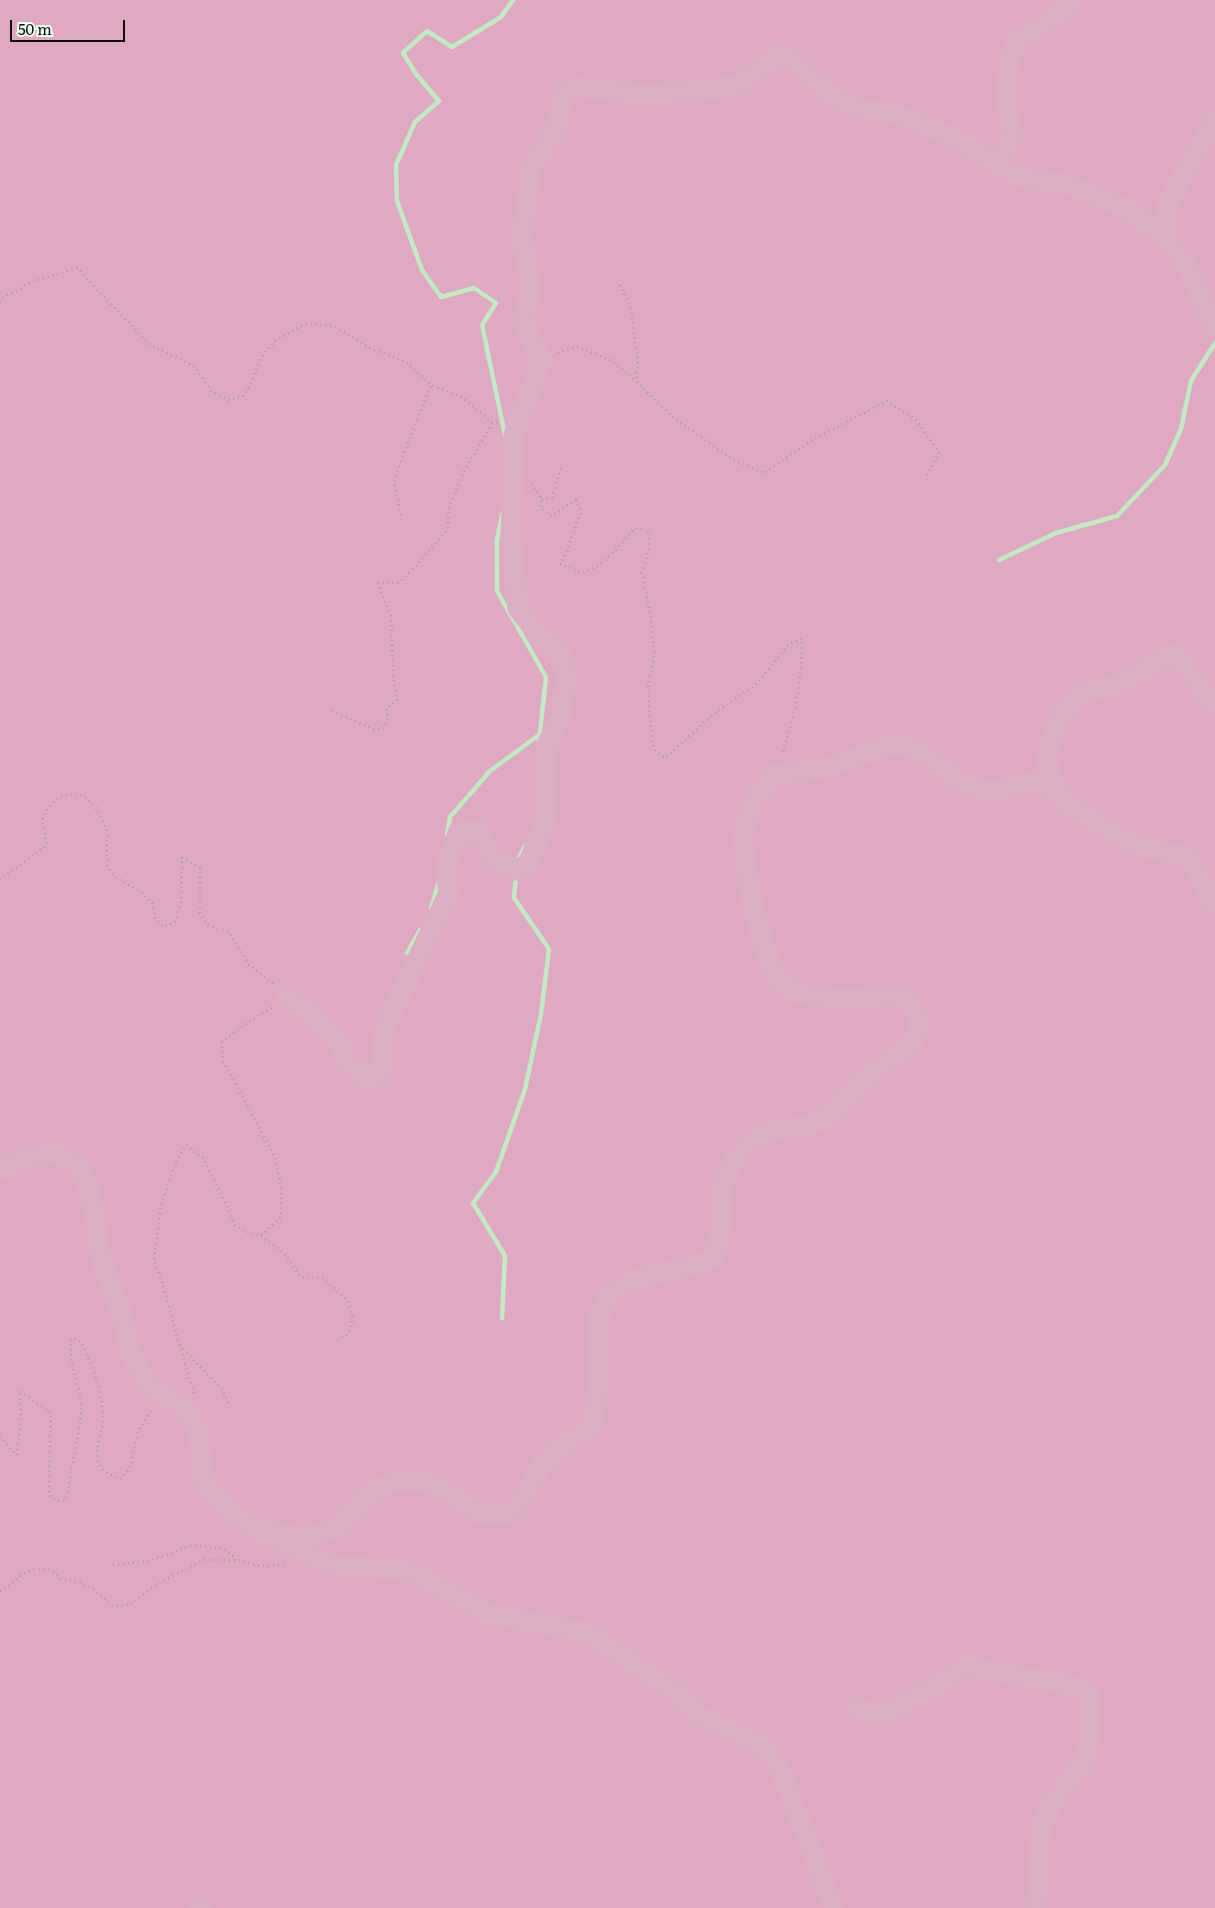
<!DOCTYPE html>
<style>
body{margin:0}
#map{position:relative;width:1215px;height:1908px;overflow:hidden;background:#eeffef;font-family:Literata,serif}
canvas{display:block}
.scale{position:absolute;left:10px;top:20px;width:115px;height:22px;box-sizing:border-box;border:2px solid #080e08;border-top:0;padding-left:6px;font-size:15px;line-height:18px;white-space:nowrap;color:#080e08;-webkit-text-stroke:4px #eeffef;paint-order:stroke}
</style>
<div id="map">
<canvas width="1215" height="1908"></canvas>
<div class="scale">50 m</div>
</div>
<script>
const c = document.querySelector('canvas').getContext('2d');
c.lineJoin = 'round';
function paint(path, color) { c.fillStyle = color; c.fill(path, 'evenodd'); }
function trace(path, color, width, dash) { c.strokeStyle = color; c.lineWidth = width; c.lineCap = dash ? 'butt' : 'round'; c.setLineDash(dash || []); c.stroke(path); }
paint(new Path2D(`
 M0 0H1215V1908H0Z`), '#e0a8c3');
trace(new Path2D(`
 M505 435 482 325 496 303 474 288 441 297 422 270 397 201 396 165 415 122 439 101 416 74 403 53 427 31 452 47 501 17 513 0
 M502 515 497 540V591L546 677 539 742
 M999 560 1056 533 1117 516 1165 465 1181 429 1191 381 1215 343
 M447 835 450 817 490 771 539 735
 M517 861 525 846
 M431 908 439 882
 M407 953 420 930
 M502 1318 505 1256 473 1203 496 1172 525 1089 541 1014 549 949 514 898 516 876`), '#beedc2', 4.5);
trace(new Path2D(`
 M620 285 631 309 638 362 636 381
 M0 302 2 298 32 282 77 268 149 344 195 367 211 391 229 400 242 397 250 386 261 357 275 341 305 324 333 326 370 348 406 362 431 385 463 398 493 423 500 422
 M558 353 577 347 611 360 636 381 673 417 732 459 764 473 812 440 887 401 916 420 939 452 925 479
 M531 484 542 499 540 507 551 516 576 500 581 511 568 548 560 564 583 573C606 564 619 546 635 528L648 531 649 550 642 573 651 617 654 658 648 686 652 742 656 752 665 758 715 713 757 684 789 644 802 639C802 676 795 721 781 755
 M542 499 552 498 561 468
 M402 520 394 484 401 460 431 385
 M332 711 376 730 384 728 388 718 386 708 397 700 393 675 391 616 381 593 378 583H398L416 566 448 529 449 506 465 469 493 423
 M0 880 47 845 42 821 47 809 58 798 70 794 84 796 97 809 107 830V865L115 877 141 892 152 903 155 918 164 927 175 922 181 902 182 858 200 868V913L208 925 229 932 248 964 273 984
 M261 1236 285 1254 300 1277 323 1278 348 1302 353 1318 348 1335 337 1340
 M180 1345 223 1391 230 1407
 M194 1393 179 1344 166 1295 154 1259 161 1206 175 1164 186 1145 203 1158 227 1206 235 1226 252 1234 261 1236 281 1217V1189L275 1157 223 1061 222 1042 248 1022 273 1007
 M0 1437 17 1455 21 1421 20 1391 51 1413 49 1495 56 1501 65 1500C70 1486 70 1470 74 1455 77 1438 83 1420 81 1402 79 1380 66 1360 72 1338L80 1341C92 1363 104 1396 103 1422 102 1433 94 1450 98 1460 102 1472 110 1474 120 1479L130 1468 137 1434 152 1408
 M113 1565 148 1561 194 1545 224 1549 237 1559
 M0 1591C10 1588 14 1579 22 1575 37 1566 51 1566 61 1579 88 1582 95 1590 114 1607L131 1604 155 1586 181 1571 204 1560H238L260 1566 287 1565`), '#99a69a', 2.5, [1, 4]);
trace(new Path2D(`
 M996 164 1013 136 1005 93 1009 60 1017 40 1042 26 1071 0
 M1165 240 1167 229 1165 212 1177 185 1215 120
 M1056 792 1046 757 1059 719 1082 693 1122 683 1173 653 1215 704
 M287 996 310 1013 341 1046 347 1064 370 1079 381 1073 384 1030 449 893 446 866 458 833 474 829 479 833 495 861 516 870 528 864 547 817V745L561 714 566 680 562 654 538 634 518 608 511 534 514 435 542 359 530 338 523 319 531 289 522 236 531 167 547 146 556 128 563 94 575 87 645 95 709 90 738 85 783 52 799 66 815 83 853 107 899 115 956 138 1010 173 1026 179 1062 183 1128 209 1165 240 1184 261 1215 327
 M0 1170 30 1157 57 1153 80 1169 91 1196 102 1263 120 1308 131 1355 149 1385 182 1407 197 1425 204 1484 225 1506 255 1529 326 1564 414 1572 485 1613 588 1633 668 1687 697 1714 760 1744 780 1769 834 1908
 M255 1529 303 1537 333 1530 377 1489 399 1480 426 1482 443 1489 477 1513 507 1514 524 1497 544 1461 594 1422 598 1382V1319L608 1297 631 1280 696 1265 713 1258 721 1228 723 1184 736 1157 756 1137 775 1129 809 1126 825 1118 876 1070 913 1043 920 1024C916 1012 911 1000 897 996 890 994 878 997 871 997 853 998 802 998 788 990 763 974 741 861 744 832 746 810 760 792 773 775L823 769 888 745H906L924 753 954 777 973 788 993 792 1031 781 1056 792 1072 808 1120 837 1149 849 1184 856 1194 867 1215 905
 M858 1707 880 1717 940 1684 964 1666 1075 1686 1089 1695 1090 1728 1087 1757 1057 1796 1041 1825 1036 1908
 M199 1908H201`), '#dcaec4', 21);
</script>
